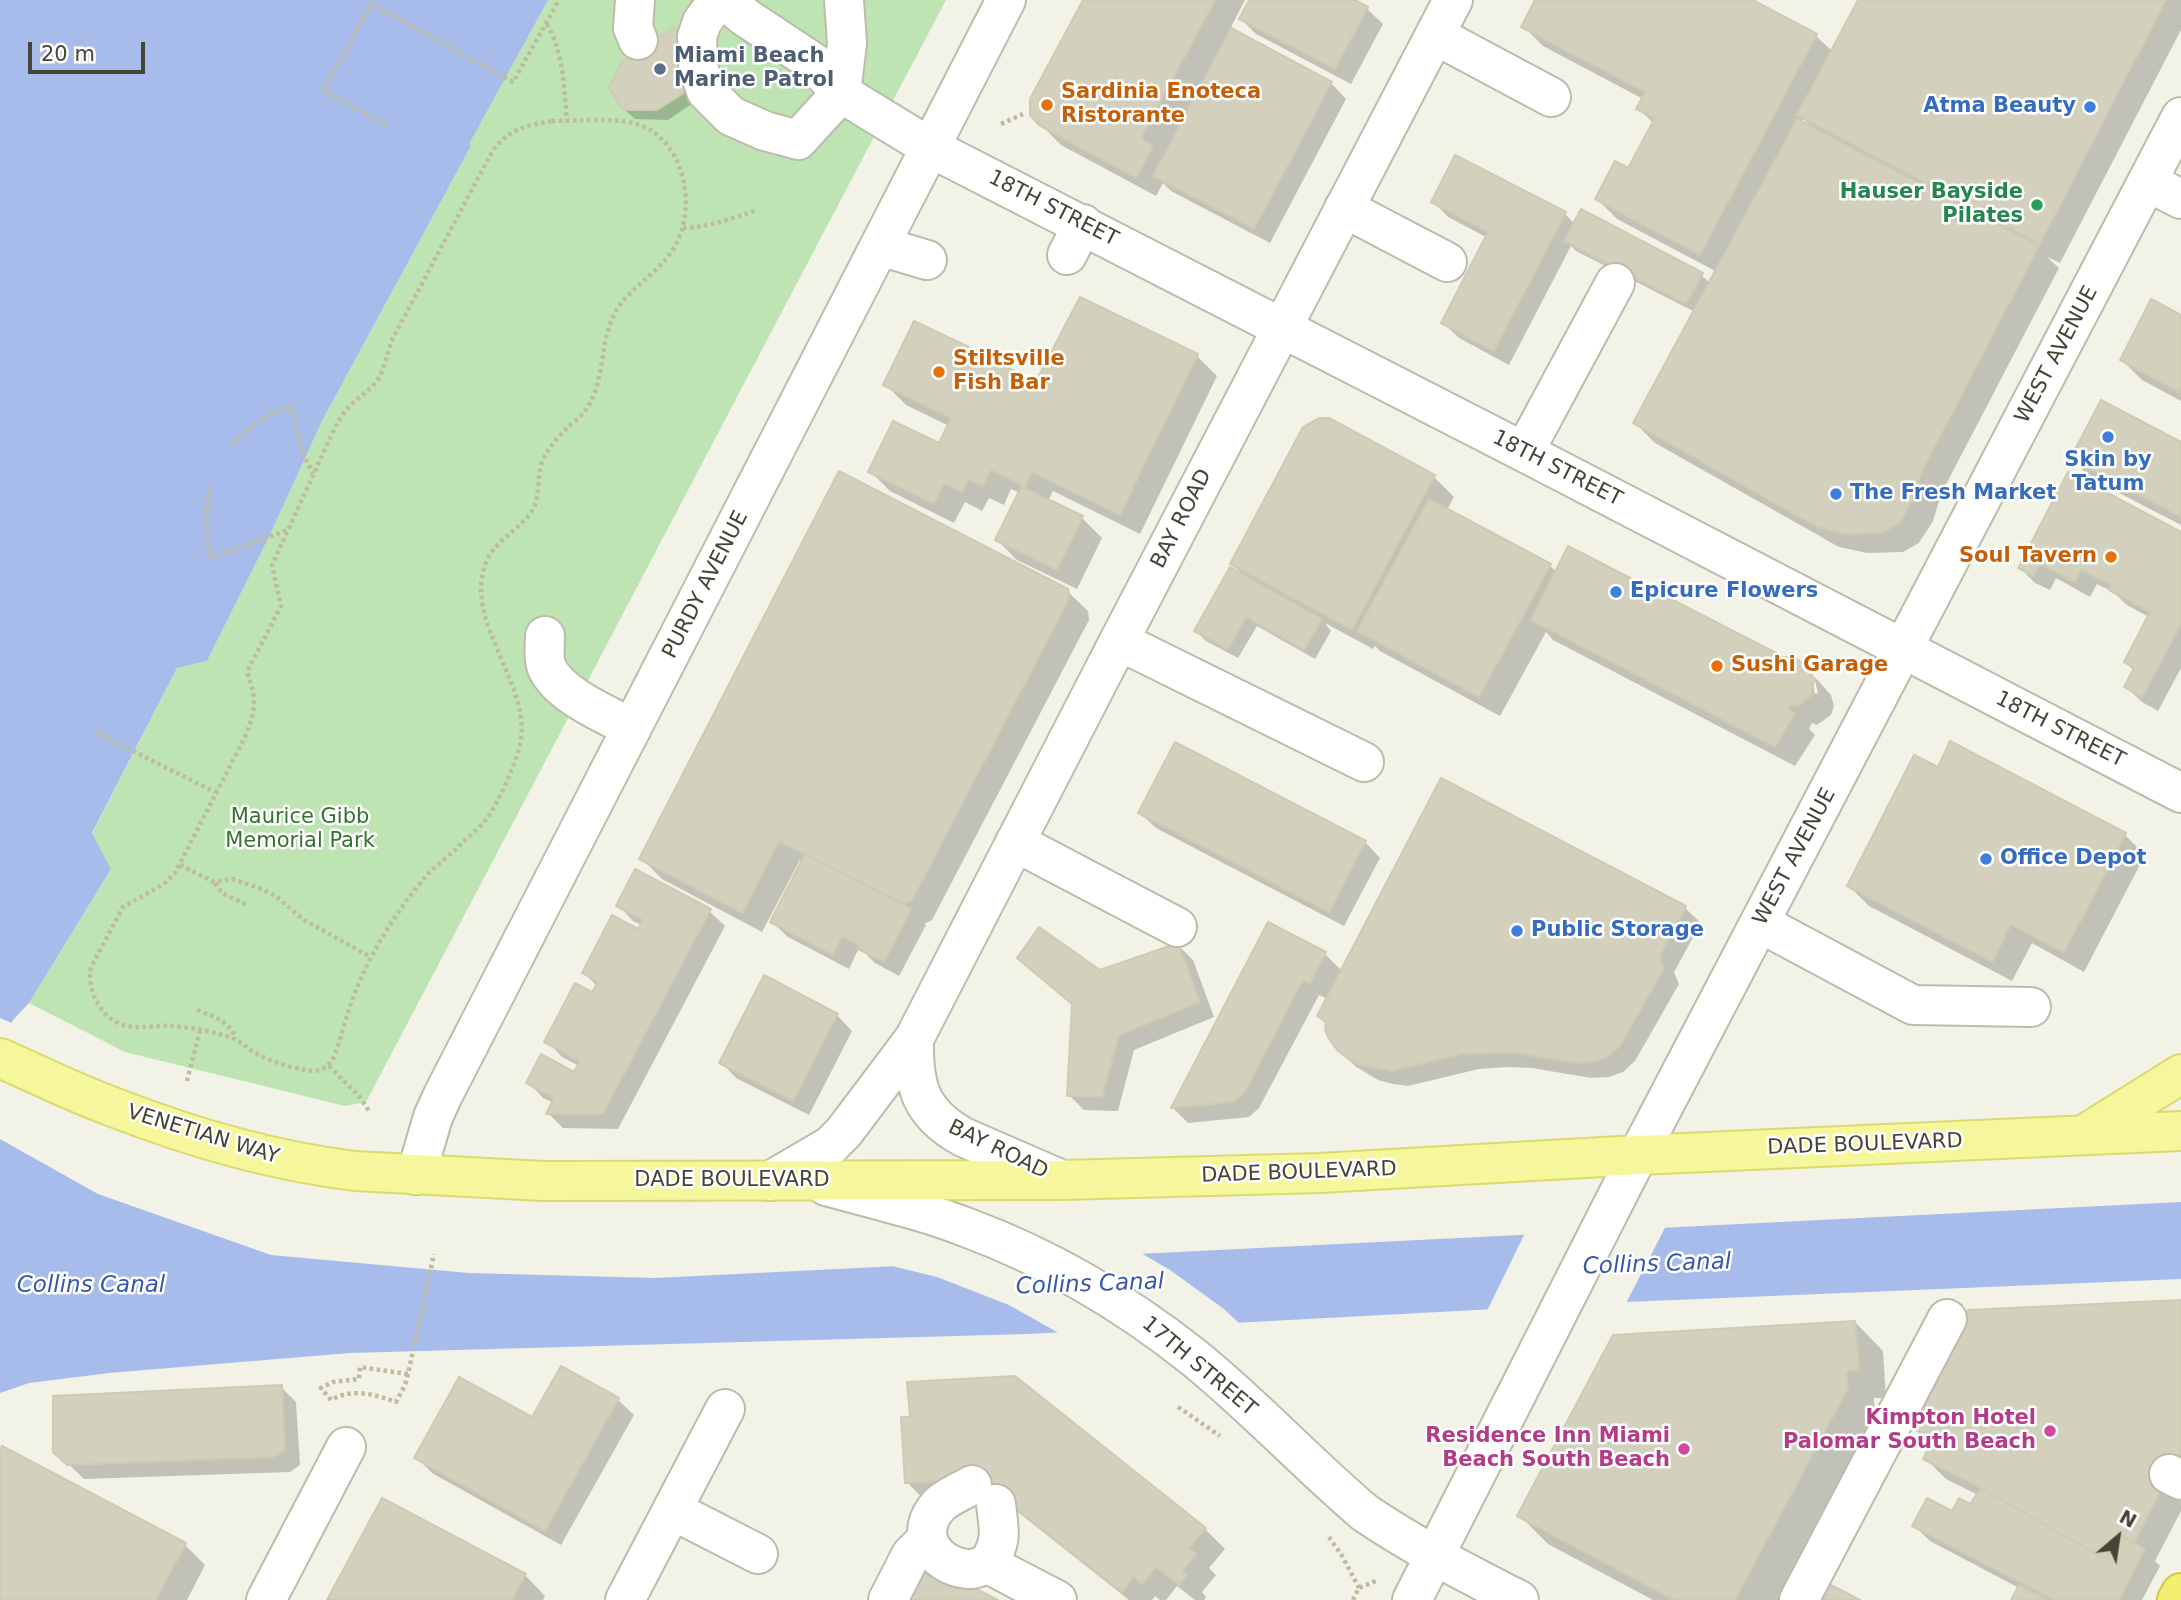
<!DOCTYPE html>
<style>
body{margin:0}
#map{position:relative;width:2181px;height:1600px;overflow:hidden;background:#f2f2e7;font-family:"DejaVu Sans",sans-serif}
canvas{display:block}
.north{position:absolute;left:2083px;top:1502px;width:70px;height:70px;-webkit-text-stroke:5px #fff;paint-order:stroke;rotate:29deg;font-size:19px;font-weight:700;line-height:28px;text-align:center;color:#454437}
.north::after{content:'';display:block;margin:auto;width:24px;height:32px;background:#454437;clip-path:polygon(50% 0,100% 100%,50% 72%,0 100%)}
.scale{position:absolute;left:28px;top:42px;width:117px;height:32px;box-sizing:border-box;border:4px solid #454437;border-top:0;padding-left:9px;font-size:21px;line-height:24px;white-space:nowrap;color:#454437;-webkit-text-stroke:5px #fff;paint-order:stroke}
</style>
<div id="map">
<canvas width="2181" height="1600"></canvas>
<div class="north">N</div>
<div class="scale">20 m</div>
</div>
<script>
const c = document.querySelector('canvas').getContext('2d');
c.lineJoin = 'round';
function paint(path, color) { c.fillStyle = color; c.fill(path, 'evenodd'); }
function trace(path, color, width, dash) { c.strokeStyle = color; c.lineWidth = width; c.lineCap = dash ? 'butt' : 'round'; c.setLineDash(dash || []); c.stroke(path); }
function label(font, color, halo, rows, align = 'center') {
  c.font = font + ' "DejaVu Sans",sans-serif'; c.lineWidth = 5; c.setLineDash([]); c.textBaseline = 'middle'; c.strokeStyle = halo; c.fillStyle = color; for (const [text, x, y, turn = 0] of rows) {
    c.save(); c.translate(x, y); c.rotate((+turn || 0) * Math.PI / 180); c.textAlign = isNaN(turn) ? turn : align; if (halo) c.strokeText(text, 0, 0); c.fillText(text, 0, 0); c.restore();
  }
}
paint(new Path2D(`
 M548 0H946L366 1102 345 1106 125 1052 29 1003 111 869 92 834 177 668 207 661 269 537 322 421 471 146 468 144Z`), '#bfe4b3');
paint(new Path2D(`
 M0 0H548L469 144 471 146 322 421 269 537 207 661 177 668 92 833 111 869 29 1003 13 1020 0 1048Z
 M0 1139 98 1194 271 1255 469 1273 656 1278 2181 1202V1279L1626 1302 1027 1334 350 1353 109 1373 29 1383 0 1393Z`), '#a8bceb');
paint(new Path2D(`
 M0 1018 14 1024 0 1052Z
 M1667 1224 1625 1305 1486 1313 1526 1231Z
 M1136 1250 1170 1270 1224 1309 1242 1326 1064 1336 1009 1305 937 1277 880 1263Z`), '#f2f2e7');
paint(new Path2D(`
 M1085 0H1245L1230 29 1331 83 1346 99 1270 243 1171 191 1163 183 1156 196 1061 145 1040 124Z
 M1251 0H1351L1367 9 1383 24 1351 84 1256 34 1241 19Z
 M1537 0H1749L1816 36 1833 52 1860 0H2181V30L2060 263 2047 257 2059 268 1942 492 1933 521 1919 543 1903 552 1867 553 1839 547 1655 443 1635 423 1695 312 1576 251 1571 246 1509 365 1459 338 1443 323 1488 238 1448 217 1433 201 1565 214 1575 224 1701 275 1710 283 1717 272 1617 219 1597 199 1629 171 1654 124 1639 109 1643 99 1543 46 1523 26ZM1803 119 1813 128 1801 123Z
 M673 29 715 88 668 120 635 119 624 109Z
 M2181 317V401L2142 380 2122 360Z
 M1197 356 1217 376 1140 534 1053 491 1048 501 1082 518 1102 538 1077 589 1017 560 997 540 1020 493 1011 489 1004 505 989 498 982 511 965 502 954 523 890 491 870 471 939 446 949 426 906 405 886 385 1036 386Z
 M2181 444V525L2092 479 2072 459Z
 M1434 477 1454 497 1447 510 1550 566 1557 572 1775 655 1781 660 1801 662 1831 695 1834 706 1831 715 1817 725 1812 723 1809 729 1815 735 1795 766 1553 640 1546 632 1500 716 1380 651 1375 646 1373 649 1325 623 1331 631 1315 659 1257 626 1238 658 1206 641 1196 631 1242 574 1232 564ZM1811 676H1814L1818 693 1815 694Z
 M2181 534V668L2158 711 2142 702 2126 687 2134 671 2126 662 2149 617 2127 605 2113 592 2097 584 2090 597 2056 578 2050 590 2035 583 2020 568Z
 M1067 591 1088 611 1089 620 932 920 924 924 926 925 899 976 875 963 866 954 858 950 849 969 788 937 772 922 803 862 800 860 762 932 662 879 642 859Z
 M1938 769 2124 834 2145 855 2084 972 2032 943 2012 981 1869 906 1849 886Z
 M1442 781 1685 908 1701 923 1674 972 1679 984 1635 1061 1623 1072 1609 1077 1591 1078 1532 1068 1508 1067 1479 1069 1408 1086 1393 1084 1378 1080 1355 1066 1339 1050 1328 1024 1319 1015 1328 999 1319 995 1259 1108 1249 1117 1188 1123 1173 1108 1325 954 1342 971Z
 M1140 813 1365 842 1380 858 1344 926 1156 828Z
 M618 905 709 911 725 926 618 1129 563 1128 548 1113 554 1103 543 1098 528 1082 575 1074 579 1066 562 1057 547 1041 593 994 597 986 584 973 639 931 642 925 633 921Z
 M1178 945 1193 960 1214 1017 1134 1050 1118 1111 1084 1110 1069 1095 1074 1006 1020 958 1100 972Z
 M837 1015 852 1031 809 1115 736 1078 721 1062Z
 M2181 1302V1511L2155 1561 2160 1566 2142 1600H2013L2019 1588 1930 1541 1914 1526 1971 1507 1978 1495 1946 1479 1926 1459 1932 1446 1911 1426Z
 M1855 1322 1883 1351 1886 1398H1874L1875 1417 1778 1600H1653L1548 1544 1519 1515Z
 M561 1368 618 1400 634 1415 561 1545 432 1473 417 1458 533 1420Z
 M281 1387 296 1402 300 1465 290 1472 84 1479 55 1451Z
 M903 1419 1205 1529 1225 1549 1209 1568 1216 1575 1202 1592 1206 1597 1204 1600H1195L1177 1586 1166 1600H1160L1155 1596 1152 1600H1129L1000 1498 927 1503 907 1482Z
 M0 1454 185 1545 205 1565 187 1600H0Z
 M525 1575 545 1596 543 1600H329Z`), '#0003');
const building = new Path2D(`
 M1083 0H1215L1141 138 1153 146 1136 178 1039 125 1030 115V99Z
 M1249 0H1355L1368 7 1335 69 1239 19Z
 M1535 0H1753L1817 34 1700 255 1595 199 1615 161 1628 168 1655 118 1636 109 1645 92 1521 27Z
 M1858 0H2166L2040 244 1797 115Z
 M674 27 707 78 657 110H623L609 88 623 60Z
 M1231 28 1332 82 1254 229 1153 176Z
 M1797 119 2039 246 1922 471 1913 500 1899 523 1882 533 1845 534 1817 527 1633 423Z
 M1455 155 1566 212 1494 351 1441 323 1488 232 1431 202Z
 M1581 209 1703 273 1686 304 1564 241Z
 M1080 297 1198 354 1120 515 1032 472 1025 488 1083 516 1057 570 995 540 1022 485 991 470 983 486 969 479 962 492 944 483 934 504 868 472 893 421 939 443 951 418 883 385 914 321 994 359 1035 383Z
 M2151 299 2181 315V393L2120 360Z
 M2101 400 2181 442V517L2070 459Z
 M1319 418H1329L1435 475 1352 630 1230 564 1303 427Z
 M839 471 1068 589 1069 599 912 900 903 904 779 841 742 913 639 859Z
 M2068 472 2181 532V625L2142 697 2124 687 2134 668 2124 662 2150 612 2109 590 2112 585 2081 570 2075 582 2040 564 2034 576 2018 568Z
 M1429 499 1551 564 1479 697 1357 631Z
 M1568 546 1776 653 1771 664 1774 666 1777 660 1783 657H1793L1807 666 1814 680 1811 695 1801 704 1796 706 1791 704 1788 709 1795 713 1775 747 1531 620Z
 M1230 567 1322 619 1304 650 1246 617 1228 649 1194 631Z
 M1950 741 2126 833 2064 953 2011 924 1992 962 1847 886 1914 755 1938 767Z
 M1175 742 1366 841 1329 912 1138 813Z
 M1441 778 1686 906 1660 956 1664 968 1620 1046 1607 1057 1593 1062 1574 1063 1516 1053 1462 1054 1392 1071 1361 1065 1350 1060 1338 1051 1329 1039 1325 1030 1326 1022 1317 1016Z
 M805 854 911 909 884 962 857 948 859 945 842 936 833 955 770 922Z
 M635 869 711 909 603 1114H546L554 1098 526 1083 541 1054 574 1072 580 1061 544 1042 575 983 592 992 598 982 582 973 612 915 638 929 643 920 616 906Z
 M1268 922 1326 952 1310 984 1303 980 1244 1093 1234 1102 1171 1108Z
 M1039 927 1100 970 1178 943 1200 1002 1119 1035 1102 1097 1067 1096 1072 1004 1017 958Z
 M764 975 838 1014 793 1101 719 1063Z
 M2181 1300V1452L2134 1543 2120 1535 2107 1557 2103 1558 1981 1488 1923 1459 1930 1445V1437L1909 1426 1968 1310Z
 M1855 1321 1859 1370 1846 1371 1848 1388 1735 1600H1674L1517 1516 1613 1335Z
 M561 1366 619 1398 545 1531 414 1458 459 1377 532 1417Z
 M1015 1376 1206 1528 1189 1548 1197 1554 1182 1571 1187 1575 1179 1585 1156 1567 1142 1584 1134 1577 1122 1592 978 1479 905 1483 901 1417H910L907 1382Z
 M282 1385 285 1449 274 1457 67 1465 53 1452V1396Z
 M2 1446 186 1543 156 1600H0V1450Z
 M1981 1488 2103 1558 2107 1557 2120 1535 2145 1549 2119 1600H2054L1912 1526 1927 1498 1952 1511 1959 1498 1970 1504Z
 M382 1498 526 1574 512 1600H327Z
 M926 1564 998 1600H907Z
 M1829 1584 1860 1600H1821Z
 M2019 1585 2047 1600H2011Z`);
paint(building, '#d3d1be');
trace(building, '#cdcbb1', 2);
const minor = new Path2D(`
 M635 0 633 28 638 40
 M718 0 702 22 697 37 698 67 706 91 731 116 765 131 798 140 841 93 847 43 844 0
 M725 0 745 17 813 62 841 93 931 148 1524 452 2181 793
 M1435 35 1551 97
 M2148 182 2181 199
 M1344 208 1447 262
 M880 246 927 260
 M1067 255 1083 224
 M1524 452 1615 283
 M545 636C545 646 543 659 547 668 559 695 607 715 632 728
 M1119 641 1364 762
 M1015 842 1177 927
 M1760 923 1913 1005 2031 1007
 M914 1039C913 1086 920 1113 963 1137L1062 1180
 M416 1175 433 1117 443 1095 1006 0
 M770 1181 830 1146 844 1132 914 1039 1119 641 1453 0
 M826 1186C873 1199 922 1210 968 1228 1049 1258 1125 1303 1192 1356 1252 1404 1306 1463 1365 1513 1414 1546 1466 1573 1519 1600
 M2169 1474 2181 1480
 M972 1485C962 1491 947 1497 939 1505 913 1533 933 1565 967 1569 974 1570 981 1566 988 1564 1003 1540 999 1531 996 1504
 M672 1510 758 1554
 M988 1564 1057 1600
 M266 1600 346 1447
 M625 1600 725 1409
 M888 1600 911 1555 927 1539
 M1412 1600 1638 1155 2181 117
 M1799 1600 1947 1319`);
const major = new Path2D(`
 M0 1058C37 1074 74 1093 113 1107 190 1137 272 1161 355 1171L544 1181 1062 1180 1320 1173 1638 1155 2181 1131
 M2085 1134 2181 1074`);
const highway = new Path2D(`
 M2177 1600 2181 1593`);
trace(minor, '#bdbcab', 42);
trace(major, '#dbda6d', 42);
trace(highway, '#d2c842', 42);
trace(new Path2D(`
 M547 24C564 55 564 87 567 121
 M552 121C576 121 619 117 640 125 685 142 697 207 675 246 660 273 631 286 616 311 598 342 607 381 585 411 581 417 573 422 568 427 558 437 549 447 543 460 536 475 541 497 532 511 520 529 498 539 488 558 458 621 537 686 519 749 512 771 502 794 490 814 482 826 468 837 457 848 448 857 436 865 427 875 398 909 373 948 356 990 347 1012 342 1035 334 1057 323 1076 311 1071 292 1067 278 1064 264 1058 252 1051 246 1047 240 1041 234 1039 217 1032 189 1027 170 1026 156 1025 141 1029 127 1026 102 1021 86 991 91 967L123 907 164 884 175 873 245 737C256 710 257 699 247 672L281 606 272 565 330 438C336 426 341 414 351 405 359 397 369 391 376 382 385 370 387 353 392 340L493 150C512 127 525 126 552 121Z
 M386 124 323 91 371 4 513 82 559 0
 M1001 124 1023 114
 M683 228C709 227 734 218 757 210
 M232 445C249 427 266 414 290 406L305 458 313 474
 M210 487C205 510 205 534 211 557L288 530
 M95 732 215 792
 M180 865 214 882 233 879 264 890 277 897 304 920 371 957
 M215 883 222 893 247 905
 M197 1010C215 1017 227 1020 236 1038
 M329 1066 359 1096 369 1111
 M187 1081 200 1031
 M408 1374 405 1385 396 1402C374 1394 352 1388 331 1400L321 1388 333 1382 359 1379 360 1367 408 1374 434 1254
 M1178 1407 1220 1436
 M1329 1537 1341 1554 1359 1588
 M1353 1600 1359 1588 1378 1580`), '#bebc9d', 4.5, [3.5, 3.5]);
trace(minor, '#fff', 38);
trace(major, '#f6f79c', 38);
trace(highway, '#f3ef71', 38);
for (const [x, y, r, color] of [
 [660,69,7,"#5c6f8a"],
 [1047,105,7,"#e8710a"],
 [2090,107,7,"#3f7fe0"],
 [2037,205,7,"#2e9e5b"],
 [939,372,7,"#e8710a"],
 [2108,437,7,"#3f7fe0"],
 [1836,494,7,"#3f7fe0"],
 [2111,557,7,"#e8710a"],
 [1616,592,7,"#3f7fe0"],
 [1717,666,7,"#e8710a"],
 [1986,859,7,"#3f7fe0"],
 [1517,931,7,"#3f7fe0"],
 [2050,1431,7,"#d1479c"],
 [1684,1449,7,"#d1479c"]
]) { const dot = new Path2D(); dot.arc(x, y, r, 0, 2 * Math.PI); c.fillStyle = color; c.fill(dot); trace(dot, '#fff', 2.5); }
label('bold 21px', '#4e5e75', '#fff', [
 ["Miami Beach",674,57],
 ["Marine Patrol",674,81]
], 'left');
label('bold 21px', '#c56008', '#fff', [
 ["Sardinia Enoteca",1061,93],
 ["Ristorante",1061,117],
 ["Stiltsville",953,360],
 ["Fish Bar",953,384],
 ["Soul Tavern",2097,557,"right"],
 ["Sushi Garage",1731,666]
], 'left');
label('bold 21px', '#366cbe', '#fff', [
 ["Atma Beauty",2076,107,"right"],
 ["Skin by",2108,461,"center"],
 ["Tatum",2108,485,"center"],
 ["The Fresh Market",1850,494],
 ["Epicure Flowers",1630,592],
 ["Office Depot",2000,859],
 ["Public Storage",1531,931]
], 'left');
label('bold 21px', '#27864d', '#fff', [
 ["Hauser Bayside",2023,193],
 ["Pilates",2023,217]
], 'right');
label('21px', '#454437', '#fff', [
 ["18TH STREET",1053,209,27],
 ["WEST AVENUE",2057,355,-62],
 ["18TH STREET",1557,469,27],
 ["BAY ROAD",1182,519,-63],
 ["PURDY AVENUE",706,585,-63],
 ["18TH STREET",2060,730,27],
 ["WEST AVENUE",1795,857,-62],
 ["VENETIAN WAY",203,1135,17],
 ["DADE BOULEVARD",1865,1145,-2],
 ["BAY ROAD",998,1150,26],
 ["DADE BOULEVARD",1299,1173,-2],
 ["DADE BOULEVARD",732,1181],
 ["17TH STREET",1199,1367,40]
]);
label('21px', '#34732e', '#fff', [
 ["Maurice Gibb",300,818],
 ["Memorial Park",300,842]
]);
label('bold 21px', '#b23c85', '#fff', [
 ["Kimpton Hotel",2036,1419],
 ["Palomar South Beach",2036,1443],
 ["Residence Inn Miami",1670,1437],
 ["Beach South Beach",1670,1461]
], 'right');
label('italic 23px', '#3857a9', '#fff', [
 ["Collins Canal",1657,1265,-2],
 ["Collins Canal",1090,1285,-2],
 ["Collins Canal",91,1286]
]);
</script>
